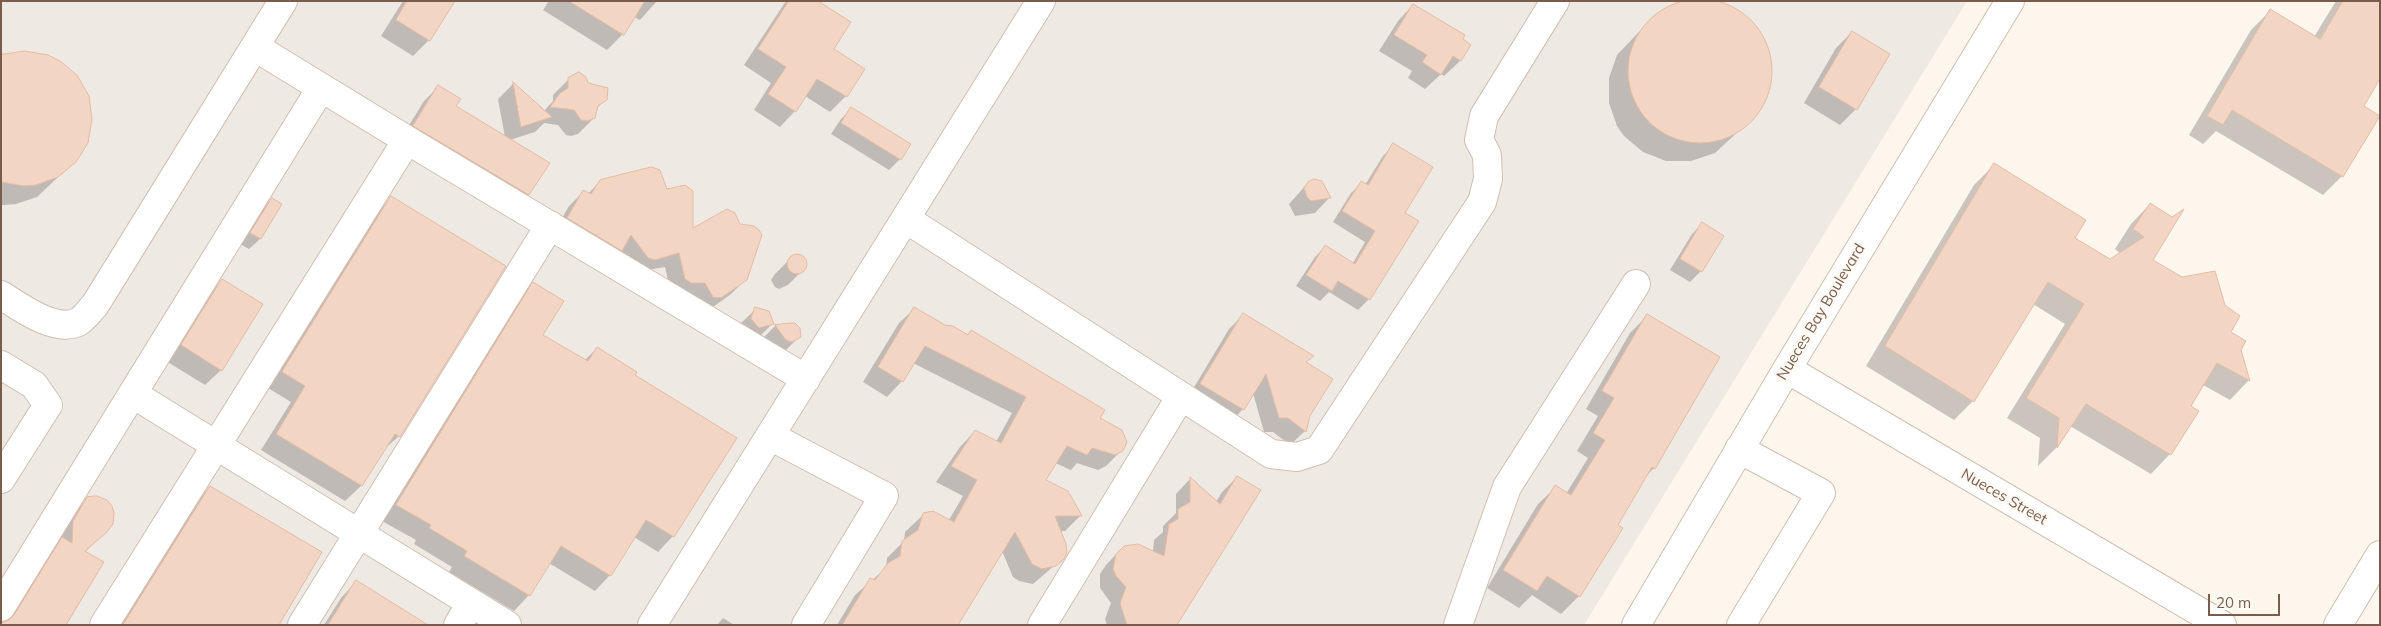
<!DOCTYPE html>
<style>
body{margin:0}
#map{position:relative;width:2381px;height:626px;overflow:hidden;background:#fdf6ec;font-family:Mulish,sans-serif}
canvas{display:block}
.frame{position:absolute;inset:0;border:2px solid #7a5c4d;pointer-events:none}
.scale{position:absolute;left:2208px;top:594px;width:72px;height:22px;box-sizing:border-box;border:2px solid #7a5c4d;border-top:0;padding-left:6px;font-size:15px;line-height:18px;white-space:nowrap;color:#7a5c4d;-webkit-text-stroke:4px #fffaf3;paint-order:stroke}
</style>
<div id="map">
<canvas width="2381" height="626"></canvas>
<div class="frame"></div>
<div class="scale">20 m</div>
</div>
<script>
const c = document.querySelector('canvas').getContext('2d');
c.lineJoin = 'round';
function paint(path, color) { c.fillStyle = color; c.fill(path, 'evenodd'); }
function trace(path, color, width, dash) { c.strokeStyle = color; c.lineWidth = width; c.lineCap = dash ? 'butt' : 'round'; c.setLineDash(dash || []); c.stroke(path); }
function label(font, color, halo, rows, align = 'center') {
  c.font = font + ' Mulish,sans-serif'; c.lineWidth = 5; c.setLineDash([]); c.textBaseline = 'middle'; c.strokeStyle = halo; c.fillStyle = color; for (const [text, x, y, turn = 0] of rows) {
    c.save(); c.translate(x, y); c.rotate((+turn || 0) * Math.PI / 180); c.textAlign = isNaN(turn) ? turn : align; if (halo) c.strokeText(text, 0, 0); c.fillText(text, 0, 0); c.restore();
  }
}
paint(new Path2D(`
 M1 1H1967L1584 625H1Z`), '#efe9e4');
paint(new Path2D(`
 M403 1H453L429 40 413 56 381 36Z
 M549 1H657L640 20 634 17 623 34 607 50 543 10Z
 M786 1H815L846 96 830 112 805 96 795 111 780 127 754 110 771 83 744 65Z
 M1688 1H1715L1737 10 1755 25 1762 35 1770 58V84L1762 106 1754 117 1715 153 1691 161H1666L1643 152 1624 136 1617 126 1609 103V78L1617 55 1654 16 1675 3Z
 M2336 1H2380L2342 176 2323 195 2216 131 2203 144 2189 135 2251 30 2270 11 2314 37Z
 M1413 5 1469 45 1460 61 1444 76 1441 74 1425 89 1408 78 1412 71 1379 51 1398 21Z
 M1852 32 1888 54 1856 109 1840 125 1804 103 1836 48Z
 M1 57 75 161 37 197 16 204 4 205H1Z
 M569 79 587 84 605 99 596 109 594 118 578 134 571 136 566 135 558 125 544 123 535 132 510 140 528 194 514 208 400 140 424 101 438 87 455 107 505 137 498 99 513 84 544 111 553 101V95Z
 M851 109 909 144 900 159 889 170 831 134 841 119Z
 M1394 145 1403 213 1369 299 1358 310 1329 292 1320 301 1296 286 1315 257 1325 247 1353 263 1365 242 1333 222 1351 193 1362 183 1365 185 1383 156Z
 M1994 165 2073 238 2110 261 2121 254 2115 249 2131 224 2150 204 2151 261 2230 332 2239 350 2249 380 2230 400 2203 385 2189 406 2170 454 2151 474 2070 426 2056 448 2038 466 2040 438 2007 418 2065 324 2033 304 1973 401 1954 420 1866 366 1974 185Z
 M600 181 666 191 692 230 746 279 731 294 706 312 671 294 665 267 634 272 554 232 569 206 584 191 588 194Z
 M1308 183 1330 197 1315 213 1295 216 1289 204Z
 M392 198 399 436 382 451 361 486 345 501 261 450 291 402 268 388 376 213Z
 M272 199 280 204 260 239 249 249 240 244 261 210Z
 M1702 224 1701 271 1690 282 1670 270 1692 234Z
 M799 255 805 262 804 269 788 285 779 289 775 287 771 280 775 274 791 258Z
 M222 280 221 370 205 385 166 361 207 296Z
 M533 284 542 335 584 361 597 348 633 375 673 536 658 552 634 537 610 575 595 591 549 563 529 595 514 611 449 572 452 567 414 544 416 540 382 521 518 299Z
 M915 308 945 327 967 336 971 331 1098 418 1122 450 1106 466 1098 470 1077 463 1071 470 1055 463 1044 481 1080 516 1065 531H1060L1063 558 1033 584 1019 581 1013 577 1002 551 957 625H837L855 595 886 568 887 558 904 541 905 532 921 517 926 512 949 520 963 496 936 482 960 447 975 431 996 442 1012 413 913 363 902 381 887 397 863 382 899 323Z
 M756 309 772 324 757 339 740 324Z
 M1243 315 1312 356 1305 363 1309 416 1305 431 1290 445 1273 432H1264L1253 393 1243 409 1229 424 1187 399 1229 329Z
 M1647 316 1654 468 1645 477 1616 525 1621 528 1579 596 1561 614 1532 595 1519 608 1487 588 1538 504 1556 487 1566 494 1588 458 1577 451 1598 416 1586 409 1630 333Z
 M791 324 800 336 784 352 760 341 775 326Z
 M1237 477 1176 625H1107L1105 619 1111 603 1100 588V574L1106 565 1121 549 1131 545 1142 546 1153 551 1154 540 1163 532V526L1176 513V494L1190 479 1216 502 1222 492Z
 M210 487 278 625H119L194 503Z
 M88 498 108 529 85 552 102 562 5 623 48 553 58 543V537L73 513Z
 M356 582 401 625H324L341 598Z
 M723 618 734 625H717Z`), '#0003');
const building = new Path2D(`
 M1628 71a72 72 0 1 1 144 0a72 72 0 1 1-144 0Z
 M407 1H455L430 41 396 20Z
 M569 1H645L624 35Z
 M789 1H818L851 22 834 49 865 69 847 97 817 79 796 112 768 94 786 67 758 49Z
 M2343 1H2380V79L2364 106 2380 116 2343 177 2232 110 2223 125 2207 116 2270 9 2320 39Z
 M1413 4 1465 35 1463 39 1471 45 1461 61 1453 56 1441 75 1422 62 1427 55 1394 35Z
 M1852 31 1890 54 1857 110 1819 87Z
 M25 51 48 55 60 61 77 75 89 96 92 119 88 143 76 162 58 177 36 185 24 186 1 182V55Z
 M579 72 586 77 588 83 608 88 607 100 598 106 595 118 587 121 581 120 574 110 550 107 560 93 568 88V78Z
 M513 82 552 117 521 127Z
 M438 85 461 99 456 106 550 163 529 195 413 126Z
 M851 107 911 144 901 160 841 123Z
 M1393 143 1433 167 1405 213 1419 221 1370 300 1338 281 1332 291 1306 275 1325 245 1355 264 1375 231 1342 211 1361 181 1368 185Z
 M1994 163 2086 220 2075 238 2110 259 2144 237 2133 229 2150 203 2172 217 2184 209 2153 260 2182 277 2215 271 2225 305 2240 316 2231 332 2246 341 2241 350 2250 381 2217 363 2191 406 2199 411 2171 455 2086 404 2057 448 2059 418 2026 398 2084 304 2048 282 1974 402 1885 346Z
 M652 167 660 170 667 189 685 185 693 191V228L727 209 735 213 740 224 754 226 759 230 762 235 747 280 721 298 713 297 705 283H691L685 279 679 253 655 260 648 258 631 235 622 251 567 218 583 190 591 194 600 180Z
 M1314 179 1322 181 1331 198 1311 201 1307 197 1304 188 1308 182Z
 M391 196 506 266 400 437 395 434 362 486 276 434 305 386 282 372Z
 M272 198 282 204 261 239 250 233Z
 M1702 222 1724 236 1702 272 1680 259Z
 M787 264a10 10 0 1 1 20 0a10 10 0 1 1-20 0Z
 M222 279 263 304 222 371 181 345Z
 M533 282 564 301 543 335 588 361 597 347 637 372 635 375 737 438 674 537 646 520 611 576 561 546 530 596 464 556 467 551 429 528 431 525 396 505Z
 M755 307 769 311 774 324 759 328 751 319Z
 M914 307 945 325 953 326 968 335 971 330 1105 410 1100 418 1122 430 1127 442 1123 451 1115 455 1092 448 1087 455 1067 446 1046 480 1068 491 1082 516H1055L1066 544 1067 552 1064 559 1056 566 1042 569 1032 564 1015 532 958 625H842L870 578 875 580 888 563 900 556 902 541 918 530 923 513 933 511 954 522 977 480 951 466 975 430 1001 443 1026 397 925 346 903 382 878 367Z
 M1243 313 1314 356 1306 362 1333 379 1310 416 1306 432 1288 418H1279L1266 374 1244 410 1200 384Z
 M1647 314 1720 357 1655 469 1652 467 1618 525 1623 528 1580 597 1547 576 1537 591 1503 570 1555 485 1571 495 1605 440 1593 433 1614 398 1602 391Z
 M791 323H795L800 328 801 337 792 342 786 340 775 325Z
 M1237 476 1261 490 1177 625H1127L1120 603 1126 587 1116 576 1113 569 1116 554 1124 546 1138 544 1164 556 1169 524 1178 519V509L1190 502V477L1220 504Z
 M210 486 322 552 279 625H123Z
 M97 496 107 500 112 506 114 513 113 524 107 532 85 551 104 562 66 625H1V623L9 620 14 615 62 537 72 543 73 521 87 497Z
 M356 580 428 625H328Z`);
paint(building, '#f3d5c3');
trace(building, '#e6bba3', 1);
const minor = new Path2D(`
 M255 47 407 140
 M906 219 1271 454 1297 457 1319 450 1482 202 1488 179 1487 155 1479 140 1484 116 1555 1
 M1 295C20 307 55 333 78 322 84 319 90 310 95 305L283 1
 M1 365 34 385 48 405 1 479
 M1787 369 2222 625
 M133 394 507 625
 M770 436 884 496 806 625
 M1739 449 1821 493 1741 625
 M1 607 321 88
 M104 625 407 140 806 379
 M302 625 550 225
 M458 625 471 603
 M652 625 1041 1
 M1042 625 1181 396
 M1458 625 1507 487 1636 284
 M1636 625 1787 369 2010 1
 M2338 625 2380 555`);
trace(minor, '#d1beb0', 30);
trace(minor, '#fff', 28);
label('15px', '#7a5c4d', '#fffaf3', [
 ["Nueces Bay Boulevard",1821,312,-59],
 ["Nueces Street",2004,497,30]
]);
</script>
